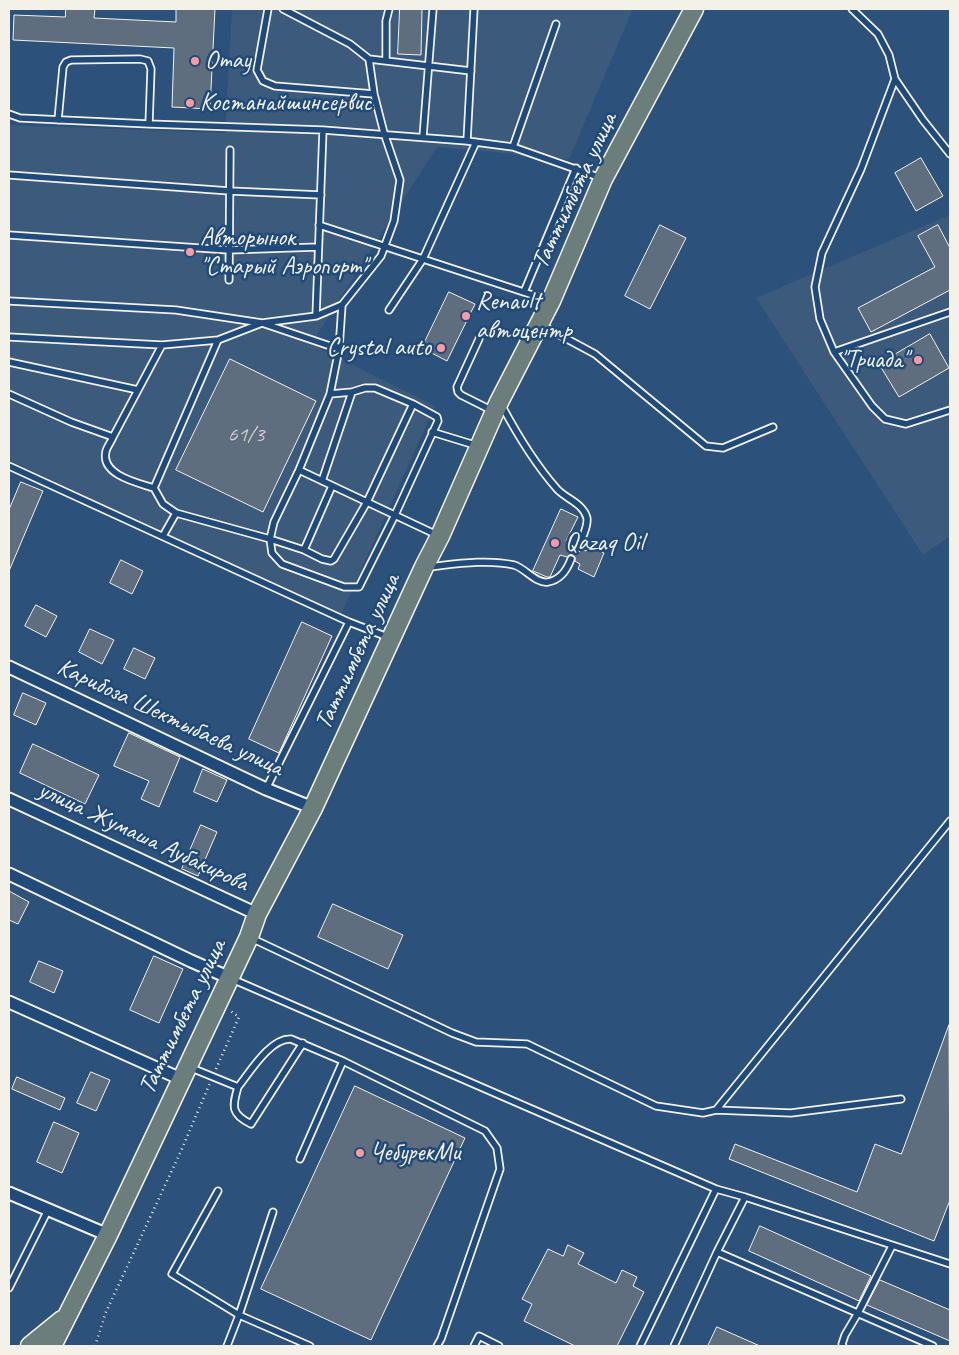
<!DOCTYPE html>
<meta charset="utf-8">
<style>
body{margin:0}
#map{position:relative;width:959px;height:1355px;overflow:hidden;background:#2c517b;font-family:Caveat,sans-serif}
canvas{display:block}
.frame{position:absolute;inset:0;border:10px solid #f4f1e8;pointer-events:none}
</style>
<div id="map">
<canvas width="959" height="1355"></canvas>
<div class="frame"></div>
</div>
<script>
const c = document.querySelector('canvas').getContext('2d');
c.lineJoin = 'round';
function paint(path, color) { c.fillStyle = color; c.fill(path, 'evenodd'); }
function trace(path, color, width, dash) { c.strokeStyle = color; c.lineWidth = width; c.lineCap = dash ? 'butt' : 'round'; c.setLineDash(dash || []); c.stroke(path); }
function label(font, color, halo, rows, align = 'center') {
  c.font = font + ' Caveat,sans-serif'; c.lineWidth = 5; c.setLineDash([]); c.textBaseline = 'middle'; c.strokeStyle = halo; c.fillStyle = color; for (const [text, x, y, turn = 0] of rows) {
    c.save(); c.translate(x, y); c.rotate((+turn || 0) * Math.PI / 180); c.textAlign = isNaN(turn) ? turn : align; if (halo) c.strokeText(text, 0, 0); c.fillText(text, 0, 0); c.restore();
  }
}
paint(new Path2D(`
 M232 9H633L569 159 437 147 311 344 435 406 340 617 9 460V125L225 133Z
 M947 216H950V536L923 555 756 298Z`), '#3b5a7c');
const building = new Path2D(`
 M66 9H95L94 18 176 22V9H215L210 109 172 107 174 48 13 40 14 15 65 17Z
 M400 9H422L421 55 398 54Z
 M921 158 943 196 916 211 895 173Z
 M660 225 686 238 650 309 625 296Z
 M938 225 950 248V290L871 332 858 308 935 267 918 236Z
 M449 292 475 304 447 361 422 348Z
 M930 334 949 368 899 397 879 364Z
 M230 359 316 401 263 512 176 470Z
 M21 482 43 491 9 571V510Z
 M561 509 578 517 566 541 574 545V550L579 552 582 549 586 551 589 546 604 553 594 577 578 569 580 564 575 561V557L571 554 567 557 560 555 550 577H547L533 571Z
 M121 560 143 571 132 594 110 583Z
 M36 605 57 616 46 637 25 626Z
 M302 622 332 636 279 753 249 739Z
 M90 629 114 640 102 664 79 652Z
 M134 648 155 658 145 679 124 669Z
 M23 693 46 703 36 725 14 715Z
 M129 733 180 757 159 807 141 799 149 781 114 766Z
 M33 744 99 775 85 804 20 773Z
 M203 769 227 780 217 802 194 792Z
 M201 825 217 832 198 876 182 869Z
 M9 891 29 902 18 924 9 920Z
 M333 904 403 935 388 969 318 937Z
 M154 956 183 969 159 1023 130 1010Z
 M39 961 63 971 54 993 30 982Z
 M949 1025 950 1200 934 1241 729 1159 735 1144 857 1192 875 1144 901 1154Z
 M91 1072 110 1080 96 1111 77 1103Z
 M17 1077 65 1098 60 1110 12 1089Z
 M355 1086 465 1138 371 1340 261 1289Z
 M54 1122 79 1133 62 1173 37 1162Z
 M760 1226 871 1276 859 1301 749 1251Z
 M568 1245 584 1253 578 1264 616 1283 622 1270 637 1277 633 1286 644 1292 617 1346H575L524 1321 532 1304 522 1299 548 1249 563 1256Z
 M880 1280 950 1310V1341L867 1305Z
 M717 1327 760 1346H708Z`);
paint(building, '#5e6e7e');
trace(building, '#f4f1e8', 1);
const service = new Path2D(`
 M268 9 257 70 263 81 275 86 374 94
 M852 9 878 34 889 55 895 79 861 169 822 253 815 287 820 319 834 352 872 406 885 419 906 424 950 410
 M369 59 471 71
 M386 61V21L389 9
 M895 79 923 120 950 154
 M9 114 20 118 149 124 323 130 467 141 513 147 601 178
 M58 120 63 67 66 62 71 60 140 59 148 61 151 69 149 124
 M423 137 433 9
 M467 141 474 9
 M513 147 556 24
 M9 175 230 191 321 195
 M319 225 548 300
 M9 235 229 250 318 247
 M229 280 230 150
 M524 292 576 168
 M9 301 176 310 262 323 339 349
 M389 310 423 259 476 142
 M316 316 323 130
 M541 325 595 354 706 446 723 448 773 427
 M9 337 162 345 218 340 262 323 316 316 342 305 381 256 394 221 400 180 384 133 374 94 369 59 350 44 283 9
 M479 339 457 387 458 392 461 395 493 411
 M834 352 950 312
 M9 362 138 390
 M9 394 71 422 113 437C111 442 107 447 106 451 100 475 138 483 154 488L163 504 176 513 270 539 274 522 299 470 330 394 339 349 342 305
 M330 394 352 392 365 388H375L413 404 437 417 438 421 395 515 359 587H344L282 564 272 553 270 539 304 550 332 486
 M502 406C518 436 535 464 557 489 566 499 583 503 587 518 588 526 582 539 578 547
 M432 432 478 446
 M113 437 162 345
 M9 466 349 622 390 638
 M299 470 437 535
 M322 481 352 392
 M154 488 218 340
 M163 536 176 513
 M304 550 322 559 331 561 334 559 367 502 413 404
 M428 567C456 564 487 559 514 565 525 568 536 584 548 582 560 580 567 570 571 559
 M266 789 349 622
 M251 938 452 1033 476 1042 527 1044 656 1106 703 1113 716 1110 950 821
 M232 979 716 1189 745 1197 950 1264
 M189 1067 238 1087C250 1072 270 1038 291 1039L343 1061 485 1131 497 1148 500 1169 441 1339 437 1346
 M238 1087C232 1107 231 1114 251 1124L303 1043
 M716 1110 791 1113 901 1099
 M300 1159 343 1061
 M218 1191 172 1274 239 1315 310 1346
 M717 1252 933 1346
 M9 1288 48 1210
 M227 1346 239 1315 273 1212
 M474 1346 479 1336 499 1346
 M640 1346 716 1189
 M674 1346 717 1252 745 1197
 M843 1346 842 1344 845 1335 858 1313 892 1246`);
const minor = new Path2D(`
 M9 667 266 789 313 808
 M9 799 257 914
 M9 874 191 961 230 978
 M9 1002 181 1079
 M9 1193 108 1235`);
const primary = new Path2D(`
 M30 1346 62 1320
 M52 1346 108 1235 249 937 257 914 313 808 424 567 440 536 499 402 551 301 603 179 694 9`);
trace(service, '#f4f1e8', 9);
trace(minor, '#f4f1e8', 15);
trace(primary, '#f4f1e8', 21);
trace(new Path2D(`
 M216 1069 239 1017 229 1010
 M95 1346 106 1312 181 1151 210 1083`), '#f4f1e8', 2.5, [1, 4]);
trace(service, '#1f4a7a', 5.5);
trace(minor, '#1f4a7a', 11);
trace(primary, '#6c7e7c', 18);
for (const [x, y, r, color] of [
 [195,61,5,"#ff9aa2"],
 [190,103,5,"#ff9aa2"],
 [190,252,5,"#ff9aa2"],
 [466,316,5,"#ff9aa2"],
 [441,348,5,"#ff9aa2"],
 [918,360,5,"#ff9aa2"],
 [555,543,5,"#ff9aa2"],
 [360,1153,5,"#ff9aa2"]
]) { const dot = new Path2D(); dot.arc(x, y, r, 0, 2 * Math.PI); c.fillStyle = color; c.fill(dot); trace(dot, '#1f4a7a', 2); }
label('22px', '#ced0ce', null, [
 ["61/3",246,435]
]);
label('25px', '#f4f1e8', '#1f4a7a', [
 ["Отау",205,61],
 ["Костанайшинсервис",200,103],
 ["Авторынок",200,238],
 ["\"Старый Аэропорт\"",200,267],
 ["Renault",476,302],
 ["автоцентр",476,331],
 ["Crystal auto",431,348,"right"],
 ["\"Триада\"",908,360,"right"],
 ["Qazaq Oil",565,543],
 ["ЧебурекМи",370,1153]
], 'left');
label('25px', '#f4f1e8', '#1f4a7a', [
 ["Таттимбета улица",575,191,-65],
 ["Таттимбета улица",358,652,-65],
 ["Карибоза Шектыбаева улица",170,718,25],
 ["улица Жумаша Аубакирова",143,837,25],
 ["Таттимбета улица",183,1017,-64]
]);
</script>
